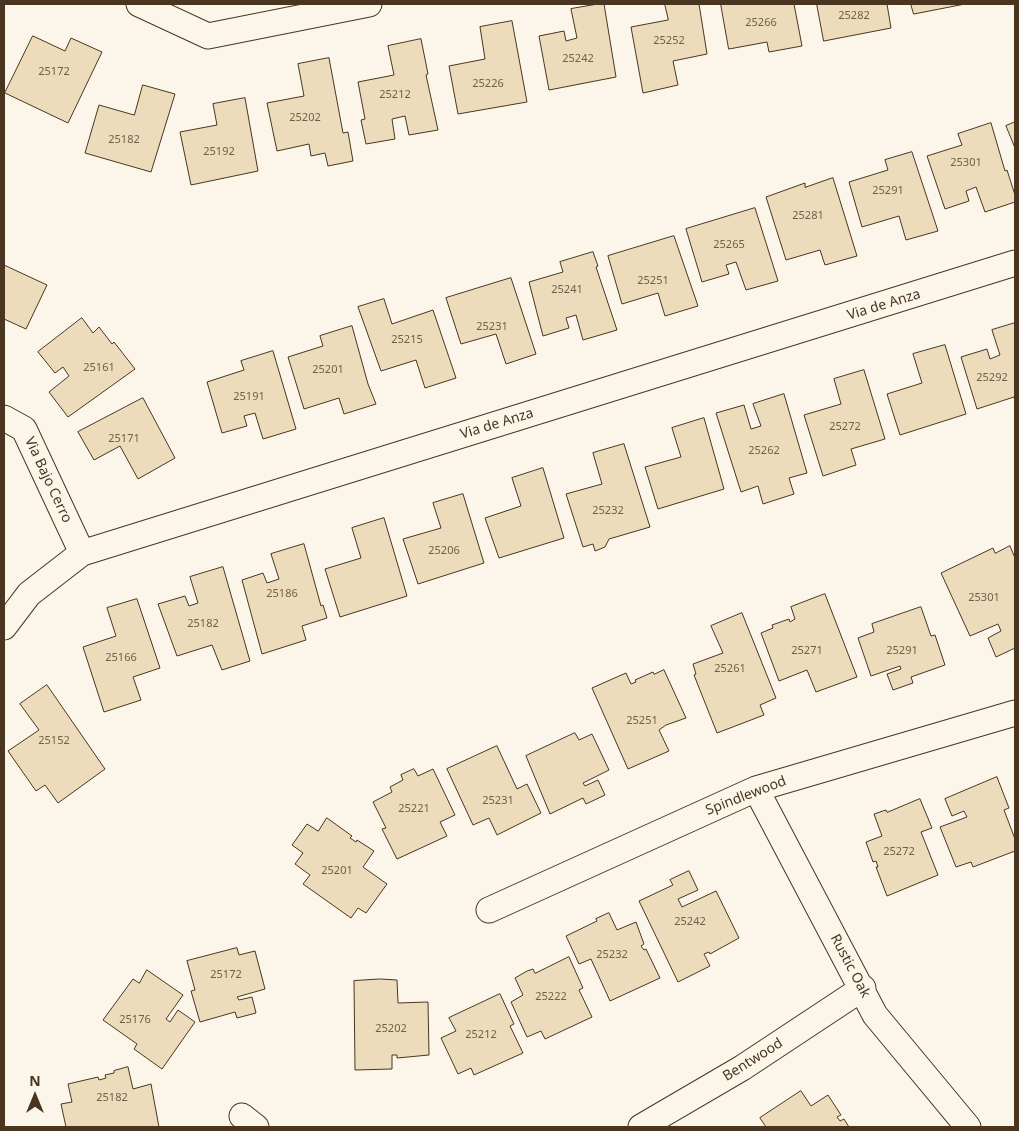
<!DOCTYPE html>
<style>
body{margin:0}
#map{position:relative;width:1019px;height:1131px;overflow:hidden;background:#fbf6e9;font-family:"Noto Sans",sans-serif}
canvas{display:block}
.frame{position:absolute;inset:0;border:5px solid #4a3520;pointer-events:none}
.north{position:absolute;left:10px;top:1071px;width:50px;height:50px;-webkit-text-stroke:4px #fbf6e9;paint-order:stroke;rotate:0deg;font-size:14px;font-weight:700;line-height:20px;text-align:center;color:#4a3520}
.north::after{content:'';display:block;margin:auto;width:18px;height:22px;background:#4a3520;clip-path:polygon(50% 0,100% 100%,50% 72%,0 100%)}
</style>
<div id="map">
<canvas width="1019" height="1131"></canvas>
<div class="frame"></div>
<div class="north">N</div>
</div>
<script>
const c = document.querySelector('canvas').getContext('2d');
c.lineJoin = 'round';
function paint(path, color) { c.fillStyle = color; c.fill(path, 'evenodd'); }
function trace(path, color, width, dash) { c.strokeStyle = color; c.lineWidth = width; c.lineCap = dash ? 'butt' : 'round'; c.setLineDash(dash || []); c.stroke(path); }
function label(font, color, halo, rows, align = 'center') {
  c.font = font + ' "Noto Sans",sans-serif'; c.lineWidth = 4; c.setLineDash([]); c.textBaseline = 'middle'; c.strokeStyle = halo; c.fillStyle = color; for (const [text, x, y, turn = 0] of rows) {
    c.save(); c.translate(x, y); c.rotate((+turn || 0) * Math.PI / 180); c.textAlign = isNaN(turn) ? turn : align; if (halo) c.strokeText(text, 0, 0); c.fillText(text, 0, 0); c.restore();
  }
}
const building = new Path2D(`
 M598 4H604L616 77 549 90 539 36 564 31 566 41 577 38 571 9Z
 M665 4H699L707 54 673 61 678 85 643 93 631 27 668 20Z
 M721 4H794L802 46 769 52 767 42 729 49Z
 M817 4H887L891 28 824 41Z
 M911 4H965L914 14Z
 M512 21 527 102 458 114 449 66 485 59 480 27Z
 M33 36 65 51 71 38 102 52 68 123 5 93Z
 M421 39 428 74 426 75 438 130 409 135 405 116 392 119 395 139 366 144 361 120 365 119 358 82 394 75 388 46Z
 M329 58 343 133 348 132 353 161 328 166 325 153 311 156 309 144 277 151 267 103 304 96 298 64Z
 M143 85 175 94 151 172 85 153 99 105 134 115Z
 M245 98 258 171 191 185 180 132 217 125 213 104Z
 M1015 122V148L1006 126Z
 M991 123 1005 171 1007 170 1015 195V202L985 212 976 187 966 191 969 201 945 209 927 156 962 145 958 134Z
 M912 152 938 231 906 240 899 216 862 227 849 182 888 170 885 160Z
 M833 178 857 256 825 265 820 250 786 260 766 197 805 183V187Z
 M755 208 778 281 746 290 736 262 726 265 729 274 702 282 686 229Z
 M674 236 698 306 665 316 658 293 622 304 608 256Z
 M593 252 598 266 596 267 617 330 583 340 576 315 566 318 569 328 543 336 529 282 563 272 560 262Z
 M4 265 47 285 26 329 4 319Z
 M511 278 536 354 506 364 496 334 461 344 446 298Z
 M384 299 392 324 433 310 456 378 425 388 416 360 381 371 358 307Z
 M82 318 93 333 99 327 112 344 114 342 135 369 68 417 49 392 69 376 63 367 55 373 38 352Z
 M1015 323V402L1014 397 977 409 961 357 987 349 990 359 1000 355 992 330Z
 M352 326 368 384 376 404 344 414 339 398 304 409 288 357 323 346 320 336Z
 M945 345 966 414 900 435 887 394 922 383 913 354Z
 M273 351 296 429 263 439 255 413 244 416 247 426 222 433 207 382 244 370 241 361Z
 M864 370 885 439 851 449 856 465 823 476 804 415 841 404 834 379Z
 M784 394 807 473 789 478 794 494 763 504 758 486 741 492 716 413 744 405 751 429 761 426 753 404Z
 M143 398 175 458 138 479 120 446 94 460 78 432Z
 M704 418 724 489 658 509 645 467 681 457 672 428Z
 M624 444 650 527 609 539 605 547 595 551 593 544 583 547 566 494 602 484 593 453Z
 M543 468 564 538 499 558 485 518 521 506 512 478Z
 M463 494 484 563 418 584 403 539 441 528 433 503Z
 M384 518 407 596 340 617 325 569 361 558 352 528Z
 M304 544 321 606 323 605 327 618 302 626 306 640 262 654 242 580 263 573 267 583 279 579 271 554Z
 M1010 546 1015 558V648L996 657 988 638 1001 631 998 624 970 636 941 573 993 548 995 553Z
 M223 567 250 661 222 670 212 645 177 656 158 604 185 596 189 606 198 603 190 577Z
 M825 594 857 677 816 692 807 670 779 681 761 633 773 628 772 625 789 619 790 622 795 619 791 607Z
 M137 599 160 668 133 677 141 700 104 712 83 647 116 636 107 608Z
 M921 607 931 636 935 635 945 665 911 677 913 683 893 690 887 674 901 669 900 666 871 676 858 638 874 632 872 624Z
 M742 613 776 698 760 705 764 715 717 733 694 675 696 674 693 664 723 653 711 626Z
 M664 670 686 718 666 725 659 730 669 751 628 769 592 688 626 673 631 684 636 682 635 680 653 672 654 674Z
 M47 685 105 769 58 803 45 785 36 791 8 751 39 730 20 704Z
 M575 733 579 740 592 734 609 770 583 783 585 786 598 780 605 795 586 804 583 798 550 814 526 756Z
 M497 746 517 789 527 784 541 813 497 835 489 818 473 825 447 769Z
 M414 769 418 776 433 769 455 815 440 822 447 836 397 859 382 829 386 828 373 802 392 792 390 787 403 780 401 775Z
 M997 777 1009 808 1004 810 1015 839V851L973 867 971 862 956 867 940 827 967 817 964 811 952 816 945 799Z
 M920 799 932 828 921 832 938 875 887 896 876 867H878L876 861 873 862 866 842 882 836 874 814 886 810 887 812Z
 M327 818 352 836 350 838 356 842 357 840 374 851 363 867 387 884 366 913 358 908 351 918 303 884 310 875 295 864 303 853 292 845 307 824 318 831Z
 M689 871 698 890 678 899 682 907 716 891 739 938 710 954 709 952 704 954 710 966 678 982 639 901 673 885 670 880Z
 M609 913 617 930 636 922 644 944 641 946 644 950 646 949 660 978 610 1001 591 959 579 964 566 936 597 921 596 919Z
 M237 948 239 955 255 951 265 989 237 997 239 1000 252 997 256 1013 237 1018 235 1012 200 1022 191 991 195 990 187 961Z
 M569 957 583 988 579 990 592 1017 545 1039 541 1031 527 1037 511 1002 523 995 515 978 527 971 533 969 535 973Z
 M147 970 183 995 166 1019 170 1022 178 1010 195 1022 162 1069 134 1049 137 1044 103 1020 133 979 139 983Z
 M380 979 397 980 398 1003 428 1002 429 1055 397 1058V1055H392V1069L355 1070 354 981Z
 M500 994 514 1024 510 1026 523 1053 474 1075 471 1068 458 1074 441 1038 456 1031 449 1018Z
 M128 1067 133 1089 151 1084 159 1127H66L61 1104 72 1102 68 1084 98 1077 99 1080 106 1078 105 1075 114 1073V1071Z
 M801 1091 811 1106 828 1095 841 1115 837 1117 840 1121 844 1119 849 1127H766L760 1118Z`);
paint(building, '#ecdcbc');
trace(building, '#4a3520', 1);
const minor = new Path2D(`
 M139 4 208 36 369 4
 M4 418 24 429 82 553
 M4 627 29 594 82 553 1015 263
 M756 789 875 1015 968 1127
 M489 910 756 789 1015 713
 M242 1116 256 1127
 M641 1127 742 1068 863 988`);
trace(minor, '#4a3520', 27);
trace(minor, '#fbf6e9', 25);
label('11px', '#725f47', null, [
 ["25282",854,16],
 ["25266",761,23],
 ["25252",669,41],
 ["25242",578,59],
 ["25172",54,72],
 ["25226",488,84],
 ["25212",395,95],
 ["25202",305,118],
 ["25182",124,140],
 ["25192",219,152],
 ["25301",966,163],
 ["25291",888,191],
 ["25281",808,216],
 ["25265",729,245],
 ["25251",653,281],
 ["25241",567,290],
 ["25231",492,327],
 ["25215",407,340],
 ["25161",99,368],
 ["25201",328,370],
 ["25292",992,378],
 ["25191",249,397],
 ["25272",845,427],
 ["25171",124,439],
 ["25262",764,451],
 ["25232",608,511],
 ["25206",444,551],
 ["25186",282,594],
 ["25301",984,598],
 ["25182",203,624],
 ["25271",807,651],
 ["25291",902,651],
 ["25166",121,658],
 ["25261",730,669],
 ["25251",642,721],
 ["25152",54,741],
 ["25231",498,801],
 ["25221",414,809],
 ["25272",899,852],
 ["25201",337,871],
 ["25242",690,922],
 ["25232",612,955],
 ["25172",226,975],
 ["25222",551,997],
 ["25176",135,1020],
 ["25202",391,1029],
 ["25212",481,1035],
 ["25182",112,1098]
]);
label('14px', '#4a3520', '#fbf6e9', [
 ["Via de Anza",884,305,-17],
 ["Via de Anza",497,424,-17],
 ["Via Bajo Cerro",48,480,65],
 ["Spindlewood",746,796,-21],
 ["Rustic Oak",850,966,62],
 ["Bentwood",753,1060,-32]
]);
</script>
